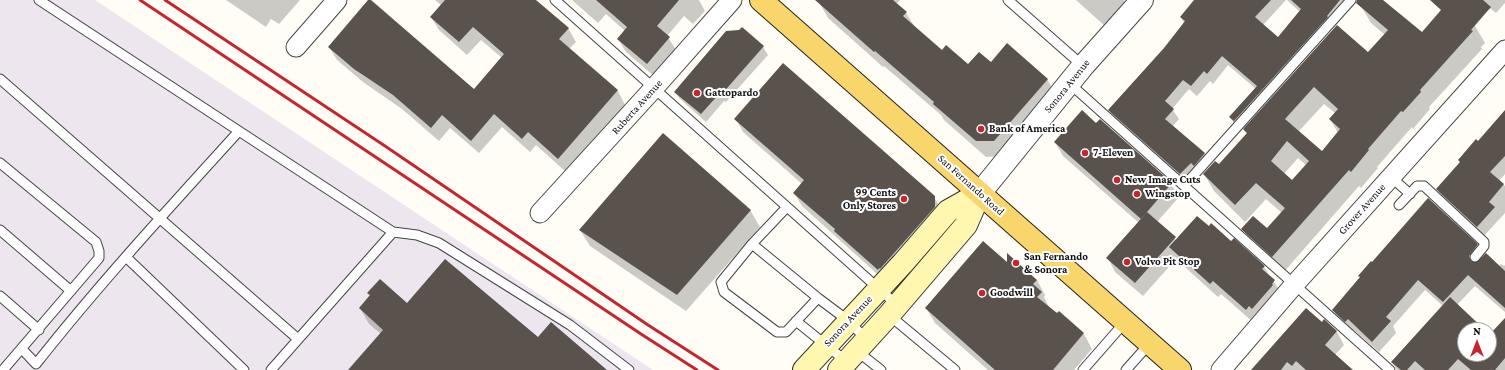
<!DOCTYPE html>
<style>
body{margin:0}
#map{position:relative;width:1505px;height:370px;overflow:hidden;background:#fffdf5;font-family:"Crimson Pro",serif}
canvas{display:block}
.north{position:absolute;left:1457px;top:322px;width:40px;height:40px;box-sizing:border-box;background:#fff;border:1px solid #a0a0a0;border-radius:50%;rotate:0deg;font-size:11px;font-weight:700;line-height:16px;text-align:center;color:#111}
.north::after{content:'';display:block;margin:auto;width:14px;height:18px;background:#c4262e;clip-path:polygon(50% 0,100% 100%,50% 72%,0 100%)}
</style>
<div id="map">
<canvas width="1505" height="370"></canvas>
<div class="north">N</div>
</div>
<script>
const c = document.querySelector('canvas').getContext('2d');
c.lineJoin = 'round';
function paint(path, color) { c.fillStyle = color; c.fill(path, 'evenodd'); }
function trace(path, color, width, dash) { c.strokeStyle = color; c.lineWidth = width; c.lineCap = dash ? 'butt' : 'round'; c.setLineDash(dash || []); c.stroke(path); }
function label(font, color, halo, rows, align = 'center') {
  c.font = font + ' "Crimson Pro",serif'; c.lineWidth = 4; c.setLineDash([]); c.textBaseline = 'middle'; c.strokeStyle = halo; c.fillStyle = color; for (const [text, x, y, turn = 0] of rows) {
    c.save(); c.translate(x, y); c.rotate((+turn || 0) * Math.PI / 180); c.textAlign = isNaN(turn) ? turn : align; if (halo) c.strokeText(text, 0, 0); c.fillText(text, 0, 0); c.restore();
  }
}
paint(new Path2D(`
 M0 0H95L653 370H0Z`), '#eee6ef');
paint(new Path2D(`
 M226 0H300L279 24 271 19 266 27Z
 M435 0H535L568 28 576 42 569 49 618 91 625 105 566 172 536 145 530 152 502 127 479 153 450 128 439 141 402 109 363 82 337 60 329 47 474 91 502 58 481 40 467 55 439 30 431 17 441 5Z
 M572 0H699L705 11 693 24 684 16 667 36 677 51 655 77 626 52 618 39 625 31 606 14 598 23Z
 M820 0H900L896 4 906 13 915 27 942 51 968 66 991 63 1047 79 1056 95 1003 156 986 157 944 120 941 115 884 66 883 67 828 18 819 2Z
 M1076 0H1124L1126 4 1106 27Z
 M1197 0H1286L1263 25 1278 38 1300 12 1287 0H1352L1332 26 1333 27 1240 131 1236 127 1230 117 1256 89 1228 65 1213 84 1210 81 1197 96 1189 89 1172 109 1179 119 1173 126 1205 154 1210 164 1200 175 1197 172 1186 184 1115 120 1109 110 1164 49 1184 23 1181 17Z
 M1367 0H1381L1422 33 1448 3 1475 26 1485 43 1481 47 1482 49 1429 107 1430 109 1413 129 1412 127 1377 167 1378 168 1361 188 1359 186 1283 273 1253 246 1243 229H1268L1282 213 1266 199 1245 222 1214 191 1204 174 1220 165 1247 134 1244 130 1368 54 1385 35 1371 23 1361 6ZM1324 104 1335 113 1330 119 1338 133 1322 152 1298 132ZM1298 158 1307 166 1293 182 1284 174Z
 M1480 0H1505V3L1496 13Z
 M763 47 768 55 726 102 724 101 706 122 680 99 675 92Z
 M1505 111V174L1499 181 1505 186V213L1483 237 1444 200 1437 189Z
 M736 119 934 197 942 211 886 282 802 206 794 193 802 184 743 132Z
 M1055 142 1171 184 1179 197 1157 222 1176 240 1209 227 1264 267 1282 294 1254 323 1221 294 1218 297 1176 259 1143 296 1115 272 1108 258 1139 223 1063 156Z
 M750 210 760 227 686 311 590 246 580 230Z
 M1477 245 1484 257 1499 266 1501 264 1504 266 1505 265V312L1475 286 1457 305 1484 330H1465V354H1489V335L1490 336 1505 320V370H1397L1392 362 1443 306 1425 290 1393 326 1396 333 1379 352 1354 330 1352 332 1340 322 1334 311Z
 M1008 264 1037 280 1045 295 1044 297 1049 307 1057 315 1059 313 1084 334 1092 349 1074 370H988L935 323 926 308Z
 M368 294 538 339 605 370H349L381 334 369 324 360 308 370 296Z
 M1324 321 1337 332 1344 345 1335 355 1352 370H1252Z`), '#0003');
paint(new Path2D(`
 M368 0H371L474 89 504 54 473 27 459 42 430 17 445 0H536L569 28 559 39 618 90 558 159 528 132 522 139 494 114 471 141 442 115 431 128 393 95 354 69 328 47Z
 M596 0H679L657 26 670 37 647 64 617 39 627 27Z
 M815 0H893L907 12 903 16 942 50 946 45 968 64 979 52 991 62 1007 43 1048 79 994 141H976L933 104 934 102 875 51 874 52Z
 M1194 0H1271L1255 17 1278 37 1301 9 1291 0H1340L1327 16 1328 17 1234 121 1229 117 1257 86 1222 56 1207 74 1204 71 1191 86 1183 80 1165 101 1174 109 1165 119 1205 153 1194 166 1191 163 1180 174 1108 110 1164 48 1185 21 1180 17Z
 M1357 0H1383L1422 32 1441 10 1430 0H1483L1491 7 1471 30 1473 31 1420 90 1421 92 1403 112 1401 111 1368 149 1369 150 1351 172 1349 170 1272 257 1241 229 1253 216 1267 228 1285 208 1256 183 1235 205 1203 174 1215 161 1219 164 1247 133 1243 129 1337 25 1368 52 1388 30 1356 3ZM1314 87 1338 109 1329 119 1340 129 1322 151 1285 119ZM1287 141 1309 161 1292 180 1271 161Z
 M742 27 764 46 721 95 719 94 701 114 674 92 726 31 739 30Z
 M783 63 935 196V207L880 269 879 268 878 270 834 231 835 229 793 193 804 180 734 119Z
 M1082 110 1096 123 1100 119 1172 183 1141 219 1054 142Z
 M1505 110V156L1490 172 1504 184 1489 202 1495 207 1477 227 1436 189 1460 162 1458 160 1476 139 1478 141Z
 M663 133 751 210 677 295 579 230Z
 M1428 198 1478 244 1469 256 1471 261 1477 262 1486 253 1505 271V308L1468 275 1443 302 1418 280 1386 317 1391 321 1372 342 1348 319 1345 322 1332 310 1360 277 1358 276 1371 261 1372 262Z
 M1147 212 1176 237 1135 283 1106 258Z
 M1197 216 1209 226 1211 223 1231 241 1234 238 1265 266 1262 269 1275 280 1272 284 1273 285 1252 309 1249 306 1246 310 1213 281 1210 284 1169 247Z
 M983 241 1007 262V253L1037 280 1033 284 1042 292 1037 297 1057 313 1059 311 1084 333 1053 370H995L925 308Z
 M445 259 538 337 551 322 607 370H348L383 330 359 308 370 295 367 293 380 279 407 303Z
 M1450 297 1485 330H1465V354H1489V333L1490 334 1505 318V358L1495 370H1471L1458 359 1448 370H1425L1415 361 1407 370H1401L1391 362Z
 M1306 308 1322 322 1324 319 1337 331 1325 345 1353 370H1306L1296 361 1292 366 1287 362 1281 370H1251Z`), '#5a524d');
const service = new Path2D(`
 M39 0 393 232 271 370
 M555 0 897 305
 M1008 0 1083 66
 M0 79 298 339
 M1069 83 1390 370
 M0 163 96 242 99 251V258L3 370
 M1391 177 1410 194
 M1184 186 1351 0
 M1399 205 1417 186H1424L1484 242V246L1475 257
 M0 230 71 291
 M393 232 417 235 439 243 570 325 629 370
 M752 244 818 298 786 332H777L724 292 721 282 752 244 787 207
 M126 257 244 370
 M0 296 39 330
 M818 298 842 316 867 339
 M889 315 955 370
 M796 321 847 362
 M22 349 36 364C100 283 170 207 239 131
 M857 351 881 370
 M1083 370 1125 322
 M1126 370 1150 343`);
const minor = new Path2D(`
 M296 47 337 0
 M540 213 654 88 732 0
 M1221 370 1294 285 1505 50`);
const tertiary = new Path2D(`
 M980 193 1083 66 1142 0`);
const secondary = new Path2D(`
 M804 370 903 263 948 211 980 193
 M839 370 889 315 966 225 980 193`);
const primary = new Path2D(`
 M761 0 1180 370`);
trace(service, '#444', 11);
trace(minor, '#444', 21);
trace(tertiary, '#444', 24);
trace(secondary, '#333', 24);
trace(primary, '#222', 24);
trace(service, '#fff', 9);
trace(minor, '#fff', 19);
trace(tertiary, '#fff', 22);
trace(secondary, '#fff6b0', 22);
trace(primary, '#f9d66b', 22);
trace(new Path2D(`
 M140 0 641 334 697 370
 M165 0 385 146 648 325 718 370`), '#c4262e', 3);
for (const [x, y, r, color] of [
 [697,93,4,"#c4262e"],
 [981,129,4,"#c4262e"],
 [1085,153,4,"#c4262e"],
 [1117,180,4,"#c4262e"],
 [1137,194,4,"#c4262e"],
 [904,199,4,"#c4262e"],
 [1127,262,4,"#c4262e"],
 [1016,263,4,"#c4262e"],
 [982,293,4,"#c4262e"]
]) { const dot = new Path2D(); dot.arc(x, y, r, 0, 2 * Math.PI); c.fillStyle = color; c.fill(dot); trace(dot, '#fff', 1.5); }
label('11px', '#111', '#fff', [
 ["Sonora Avenue",1067,86,-51],
 ["Ruberta Avenue",637,107,-48],
 ["San Fernando Road",971,185,42],
 ["Grover Avenue",1362,209,-48],
 ["Sonora Avenue",848,321,-47]
]);
label('bold 11px', '#111', '#fff', [
 ["Gattopardo",705,93],
 ["Bank of America",989,129],
 ["7-Eleven",1093,153],
 ["New Image Cuts",1125,180],
 ["99 Cents",896,193,"right"],
 ["Only Stores",896,206,"right"],
 ["Wingstop",1145,194],
 ["San Fernando",1024,257],
 ["& Sonora",1024,270],
 ["Volvo Pit Stop",1135,262],
 ["Goodwill",990,293]
], 'left');
</script>
